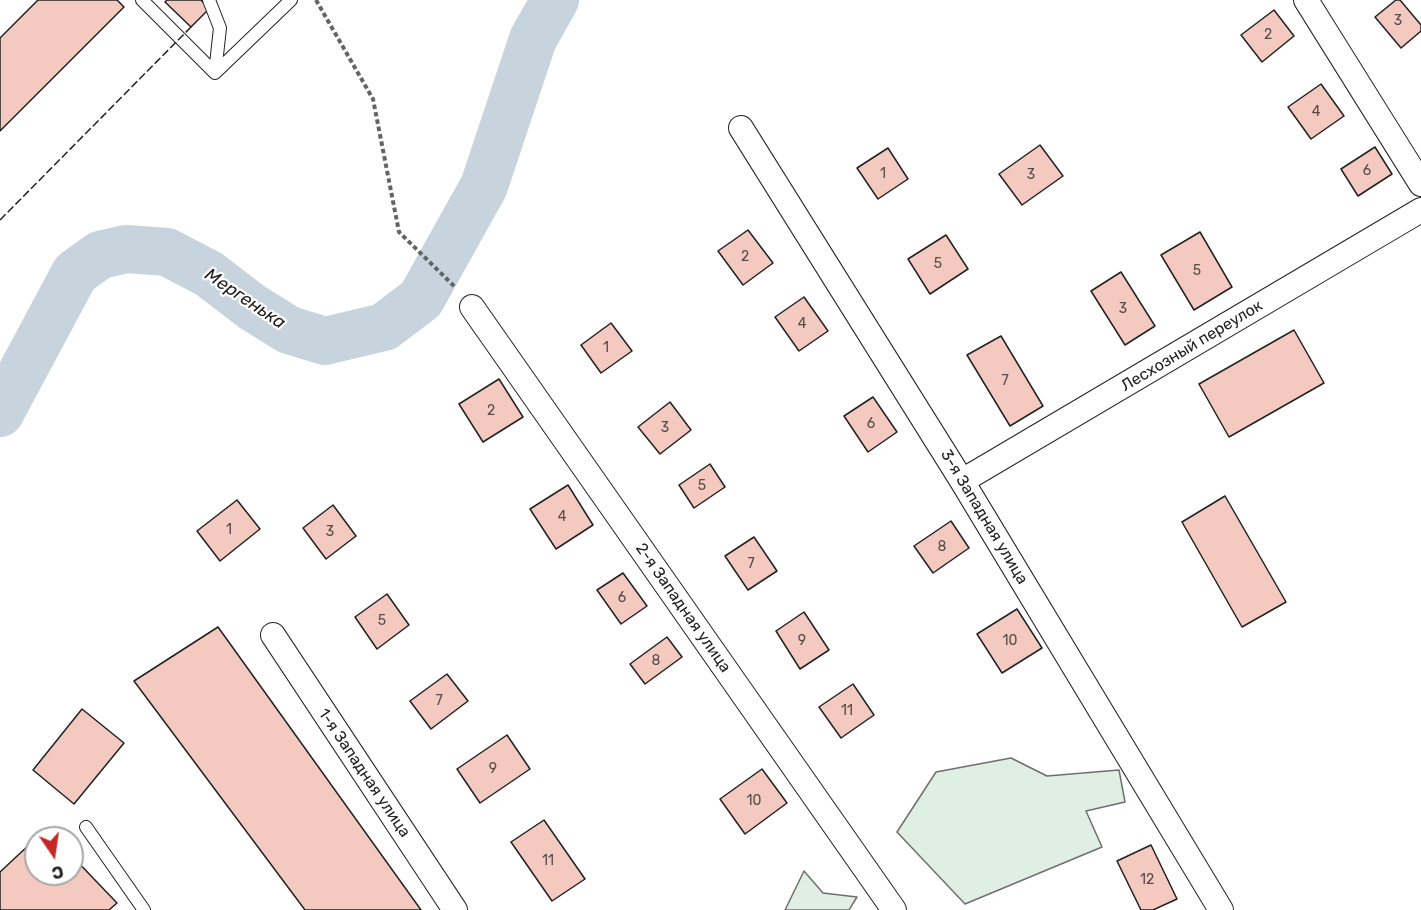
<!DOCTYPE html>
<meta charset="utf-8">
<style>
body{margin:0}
#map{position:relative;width:1421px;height:910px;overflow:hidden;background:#fff;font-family:Rubik,sans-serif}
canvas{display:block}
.north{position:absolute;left:24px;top:826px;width:60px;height:60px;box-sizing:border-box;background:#fff;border:2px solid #a7a7a7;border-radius:50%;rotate:167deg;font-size:16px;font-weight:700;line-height:24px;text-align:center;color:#222}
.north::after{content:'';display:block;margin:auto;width:21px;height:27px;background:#c62828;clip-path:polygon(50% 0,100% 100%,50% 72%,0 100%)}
</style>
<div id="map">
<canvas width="1421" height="910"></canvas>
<div class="north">С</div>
</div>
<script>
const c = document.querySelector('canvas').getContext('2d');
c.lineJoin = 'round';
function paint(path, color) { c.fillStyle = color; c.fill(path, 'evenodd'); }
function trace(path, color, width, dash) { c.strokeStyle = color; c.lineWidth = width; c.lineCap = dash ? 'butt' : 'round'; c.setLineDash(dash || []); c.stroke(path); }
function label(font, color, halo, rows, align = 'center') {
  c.font = font + ' Rubik,sans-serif'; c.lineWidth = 4.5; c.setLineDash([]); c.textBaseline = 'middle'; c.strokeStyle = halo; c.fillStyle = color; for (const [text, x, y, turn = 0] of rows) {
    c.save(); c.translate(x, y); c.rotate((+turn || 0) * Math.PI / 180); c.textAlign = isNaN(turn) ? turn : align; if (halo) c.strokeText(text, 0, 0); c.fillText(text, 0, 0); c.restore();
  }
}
const green = new Path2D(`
 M1011 758 1047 776 1119 770 1125 802 1086 811 1102 847 965 904 897 832 936 772Z
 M804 871 823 893 857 897 849 910H785Z`);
paint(green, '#e0efe3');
trace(green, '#6f6f6f', 1.5);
trace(new Path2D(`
 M0 413 75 273 100 255 126 249 167 252 209 274 252 307 289 330 325 341 384 327 421 299 484 186 533 39 555 0`), '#c7d3dd', 48);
const building = new Path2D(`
 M38 0H117L124 7 0 131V38Z
 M167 0H201L209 9 191 27 165 2Z
 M1396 0H1400L1421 25V31L1401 48 1375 17Z
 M1274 10 1294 36 1262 62 1241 35Z
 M1321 84 1344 116 1311 139 1288 107Z
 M1040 145 1063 176 1022 205 999 174Z
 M1375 147 1392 174 1358 196 1341 169Z
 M888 148 908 179 878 199 857 168Z
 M748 230 773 263 743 285 718 251Z
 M1200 232 1232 287 1194 310 1161 255Z
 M946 235 968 269 930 294 908 259Z
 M1121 272 1155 326 1125 345 1091 291Z
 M804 297 828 331 799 351 775 317Z
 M611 323 632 351 601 373 581 345Z
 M1294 330 1324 383 1229 437 1199 384Z
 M1001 336 1043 406 1010 426 967 355Z
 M499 379 523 417 483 442 459 404Z
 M873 397 897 432 868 452 844 416Z
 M670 402 691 430 660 454 638 427Z
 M710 464 725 487 694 508 679 485Z
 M568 485 593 525 556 549 530 509Z
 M1225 496 1286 602 1242 627 1182 522Z
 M237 500 260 529 220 561 197 531Z
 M333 505 356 536 326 559 303 528Z
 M951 521 969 548 933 573 914 546Z
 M754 537 777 571 748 590 725 556Z
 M623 573 647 606 621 624 597 590Z
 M387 594 409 625 377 649 355 617Z
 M1017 609 1042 648 1002 673 977 634Z
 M804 612 829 650 800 669 776 631Z
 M218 627 421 910H305L134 681Z
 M667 637 682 657 645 684 630 664Z
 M447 674 468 701 431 729 410 701Z
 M853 684 874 715 841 738 819 707Z
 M82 709 124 743 74 804 33 770Z
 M507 735 530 769 480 803 457 769Z
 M762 769 787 803 745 834 720 799Z
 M544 820 585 879 552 901 511 842Z
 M46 829 55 838H36V874H72V856L117 903 109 910H0V872Z
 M1151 845 1177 899 1153 910H1141L1117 861Z`);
paint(building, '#f3c9c0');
trace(building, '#222', 1.5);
const service = new Path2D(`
 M142 0 215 73
 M209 0 220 28 215 73 291 0
 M86 827 144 910`);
const minor = new Path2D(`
 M1306 0 1421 184
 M741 128 962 481 1221 910
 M472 307 894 910
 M962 481 1421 210
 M273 635 455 910`);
trace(service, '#222', 14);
trace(minor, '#222', 26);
trace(new Path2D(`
 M316 0 373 99 399 232 456 288`), '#646464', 4, [4.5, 3]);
trace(service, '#fff', 12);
trace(minor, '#fff', 24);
trace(new Path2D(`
 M0 220 191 27`), '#222', 1.5, [8, 3]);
label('14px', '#564c4a', null, [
 ["3",1398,21],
 ["2",1268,35],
 ["4",1316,112],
 ["6",1367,171],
 ["1",883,174],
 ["3",1031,175],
 ["2",745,257],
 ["5",938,264],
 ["5",1197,271],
 ["3",1123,309],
 ["4",802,324],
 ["1",606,348],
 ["7",1005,381],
 ["2",491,411],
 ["6",871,424],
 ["3",665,428],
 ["5",702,486],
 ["4",562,517],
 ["1",229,530],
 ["3",330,532],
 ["8",942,547],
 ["7",751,564],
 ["6",622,598],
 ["5",382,621],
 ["9",802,641],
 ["10",1010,641],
 ["8",656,661],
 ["7",439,701],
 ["11",847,711],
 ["9",493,769],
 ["10",754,801],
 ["11",548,861],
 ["12",1147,880]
]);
label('16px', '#222', '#fff', [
 ["Лесхозный переулок",1192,346,-31],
 ["3-я Западная улица",984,517,59],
 ["2-я Западная улица",683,608,55],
 ["1-я Западная улица",364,773,56]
]);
label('italic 18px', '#222', '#fff', [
 ["Мергенька",245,299,34]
]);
</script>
